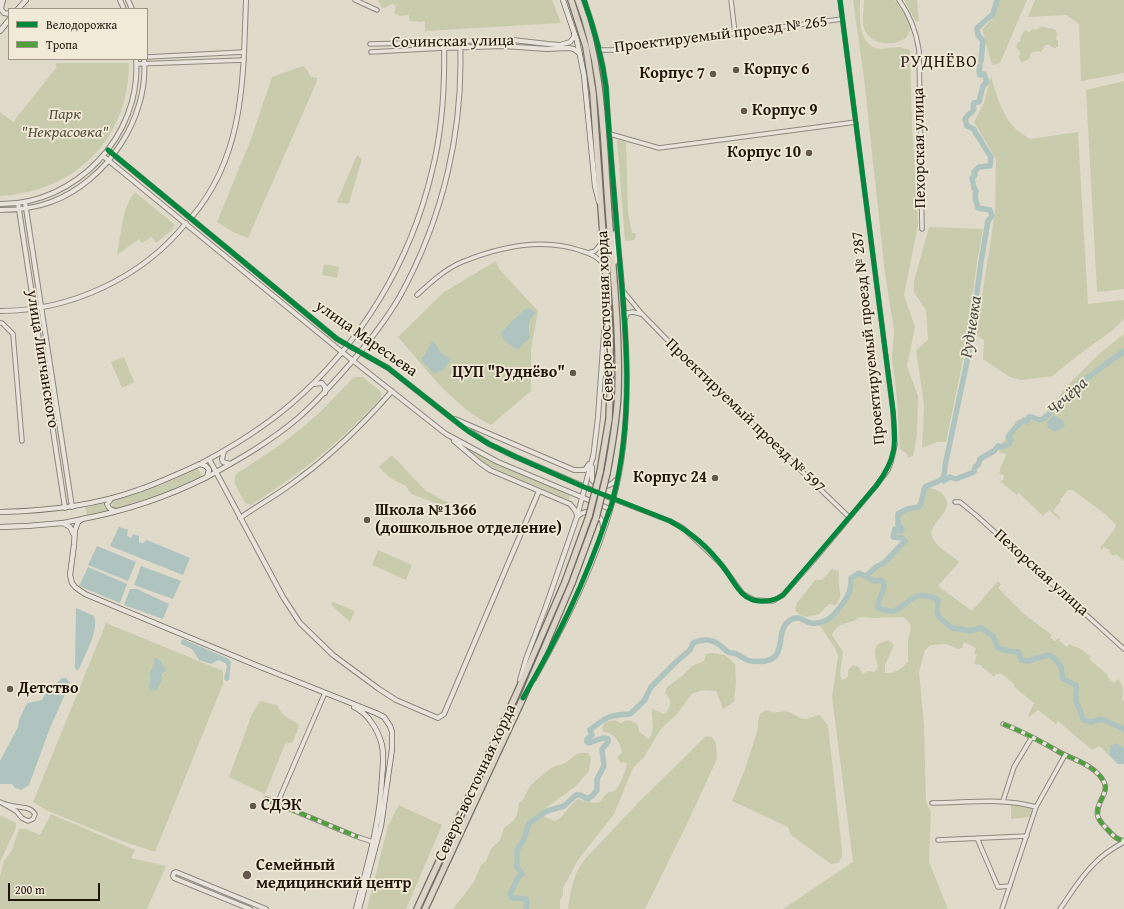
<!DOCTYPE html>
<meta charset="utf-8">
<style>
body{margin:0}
#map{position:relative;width:1124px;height:909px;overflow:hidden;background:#e0daca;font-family:"Gentium Book Plus",serif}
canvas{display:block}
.legend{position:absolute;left:8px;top:8px;width:140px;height:52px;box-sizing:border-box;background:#f1ead7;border:1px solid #9e9485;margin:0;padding:5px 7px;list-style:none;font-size:12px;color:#21140b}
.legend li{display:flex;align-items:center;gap:8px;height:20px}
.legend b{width:20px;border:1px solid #9e9485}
.scale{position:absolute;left:8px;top:883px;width:92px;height:18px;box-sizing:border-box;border:2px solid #21140b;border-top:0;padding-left:5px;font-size:12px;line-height:14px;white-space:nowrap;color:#21140b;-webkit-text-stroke:3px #f1ead7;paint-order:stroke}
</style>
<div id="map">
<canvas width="1124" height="909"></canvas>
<ul class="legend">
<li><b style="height:5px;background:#00873e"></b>Велодорожка</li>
<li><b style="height:5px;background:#50a03e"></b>Тропа</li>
</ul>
<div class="scale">200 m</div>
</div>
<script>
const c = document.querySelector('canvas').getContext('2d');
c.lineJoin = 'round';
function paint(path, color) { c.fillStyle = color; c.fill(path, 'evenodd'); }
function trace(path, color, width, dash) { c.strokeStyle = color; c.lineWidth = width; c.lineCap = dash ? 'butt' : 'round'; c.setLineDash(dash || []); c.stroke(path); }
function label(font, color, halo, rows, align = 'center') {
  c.font = font + ' "Gentium Book Plus",serif'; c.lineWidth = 3.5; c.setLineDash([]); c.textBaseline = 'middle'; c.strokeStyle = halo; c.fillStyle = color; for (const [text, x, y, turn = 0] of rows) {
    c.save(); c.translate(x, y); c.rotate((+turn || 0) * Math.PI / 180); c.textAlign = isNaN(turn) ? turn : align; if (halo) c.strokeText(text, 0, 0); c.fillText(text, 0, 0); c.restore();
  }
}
paint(new Path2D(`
 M378 0H552L561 23 425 31V21L420 22 410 21 409 15 400 16 394 13 396 7 394 4C385 5 384 14 378 0Z
 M853 0H860C860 16 857 41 876 48 882 50 891 47 898 47 902 47 906 49 910 50L912 123 918 225 904 295 915 327 907 366 918 396 917 435 913 456 908 458 907 454 900 449 897 398 892 359 894 330 885 274 864 78Z
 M864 0H895L912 26 906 38C894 46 873 46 865 31 861 23 864 9 864 0Z
 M904 0H917L919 21 916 22Z
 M999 0H1027L1000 63 992 65 982 29C994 19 996 14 999 0Z
 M1035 0H1124V73L1081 81 1079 24 1066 15 1028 17Z
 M1040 27H1045L1048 29 1050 28 1056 30 1057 35 1056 39 1058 41V47L1054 48 1049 45H1045L1041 52 1036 51 1031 53 1029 59 1022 62 1018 56 1021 54 1016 47 1018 42 1020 41 1021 36 1025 30 1029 32 1032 29 1036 30Z
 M57 63H129C129 139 75 192 0 196V112L13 122 57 67 55 65Z
 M303 66 307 70 311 77 317 78V81L248 238 233 232 217 222 251 139 272 77Z
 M991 76C996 93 1000 111 1012 125 1017 131 1024 135 1030 139L1078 132 1088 304 1124 300V319L1112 331 1085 350 1052 376 1021 380 1010 377 983 359 984 340 976 335 995 213 996 159 974 122 984 103Z
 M1124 81V289L1097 292 1086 90Z
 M617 140 626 142 628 212 632 233H635L636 237 634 240 625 241Z
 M357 155 362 159 349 203 346 204 337 202Z
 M135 192 174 224 173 229 156 243 152 237 142 243 139 239 117 255C120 238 123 204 135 192Z
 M929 227 983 229 977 262 966 345 946 442H937L922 448 924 405 916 350 928 340 926 310 914 292V281Z
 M496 261 499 269 538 311 531 349V391L491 425C455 408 424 367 398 337L444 292ZM531 317 529 333 517 348 503 329Z
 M324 264 339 267 337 278 322 275Z
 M1124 334V561L1116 554 1114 556 1109 552 1110 550 1104 547 1101 550 1100 548 1114 530 1116 525 1105 514 1073 490H1068L1060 500 1061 501 1053 511 1060 517 1059 519 1049 510 1043 516 1019 493 1017 495 1000 481 1003 480 1004 475 999 474 1001 466 1006 456 1005 453H1000L997 448 1010 435 1016 421 1021 419 1037 421 1052 412 1056 401 1067 386 1099 354Z
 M124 357 134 382 122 388 111 362Z
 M354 377H363L381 392V398C341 442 301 473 251 505L245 503 234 482 236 474 280 445 303 427 320 412Z
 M468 450 570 495 569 500 487 465Z
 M392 455 426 491 449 503 447 507 411 494 406 486 390 478 379 467Z
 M198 468 202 476C173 490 146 500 115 509L112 507 113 501 162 485Z
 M925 487C934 489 942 490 946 499 952 515 925 524 933 539 938 548 951 555 959 562L938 586 972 611 998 581 1001 584 998 588 1025 615 1052 635 1050 638 1055 641 1059 638 1061 639 1059 641 1067 647 1069 644 1081 649 1091 657 1089 659 1107 674 1108 678 1114 683 1118 679C1123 684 1124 692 1122 699L1124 701V748L1117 743 1111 747 1109 755 1099 746 1092 750 1058 721 1056 724 1038 710 1029 717 1028 716 1034 703 1014 687V684L1002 674H996L994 677 979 664 977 665 974 663 977 655 974 654 976 648 964 642 962 648 958 649 946 644 931 645 925 650 919 672 924 724 926 802 931 812 929 862 948 909H783L853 862 832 697 838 656 835 648 818 623 833 617 850 591 851 585V578L859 573 866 576 876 567 884 563 904 542 905 541 902 538 893 537 895 529 901 531 902 529 898 524V514L907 509 919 507 921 503ZM860 617 874 618 903 617 908 621 911 627 908 640V662C901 669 895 674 885 673V665L894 645 888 640C871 645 874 651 878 666L875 672 868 671 862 674 859 667 853 665 848 670V677L842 680 840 673 843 652 832 635C839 619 849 626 860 617Z
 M105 503 107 511 87 515 85 507Z
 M378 550 412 565 406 580 372 565Z
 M832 569 839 571C839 576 838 580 839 585 840 595 843 594 836 605L829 604 819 614 806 617 800 615 795 610 797 603 815 580H822Z
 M333 602 355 611 350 622 331 605Z
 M106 623 223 671V684L155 852 122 841 46 810 33 802ZM161 661 164 667 161 682 149 689 150 685 149 679 155 663Z
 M712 653 725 655 735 664 736 683 734 702 723 709 716 691 702 690 692 694 677 714 661 729 644 757 633 768 614 814 578 860 563 888V895L560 900V909H453L474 882 481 865 486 861 491 849 500 840 504 828 513 821 517 815 519 803C526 798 525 794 529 788 532 783 549 769 553 767 557 765 562 765 565 763 575 757 575 752 588 753L591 758 589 771 576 786 543 810V816L555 821 560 818 577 799 594 803 600 802C602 799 605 794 609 792 614 790 610 794 615 790 620 786 626 770 627 763L620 762 617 757 622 753C621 743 614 732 603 732L602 726 606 722 615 720 621 723C628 719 631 720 638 725L639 732 649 739C656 728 651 720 652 709L664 714C671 708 673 700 665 693L667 687 682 676 692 666 704 661 706 654Z
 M260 701 277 705C279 710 283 715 288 718 292 721 296 721 299 725L293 742 285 744 265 794 229 777 252 714Z
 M766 710C777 715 779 710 788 712 795 713 798 719 805 719 810 719 815 715 820 715L828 726 842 850V857L838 863 831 864 791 835 788 827 732 801 745 769 758 729V721L760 714Z
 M706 736 712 737 716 743 717 759 686 826 645 909H568C571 890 572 877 584 860L639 802Z
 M1011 803 1031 807 1033 811 1031 817 1011 819Z
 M399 805 442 825 406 909H367L388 826Z
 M51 814 135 850 131 858 166 866 147 909H0V876L4 861 12 850 19 829H26L40 835Z
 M0 815 16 823V828L0 862Z`), '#c9ccac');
paint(new Path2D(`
 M529 308 534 311 535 313C529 319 528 329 530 338L517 350 507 343 503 338 502 331 525 309Z
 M432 341 438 347 440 353 448 357 450 361 444 369 434 374 422 361 421 358 425 355Z
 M1053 416 1058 417 1063 421 1065 427 1055 432 1048 428 1047 422Z
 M119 527 128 530 127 536 131 538 133 534 139 536V543H143L147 540 190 558 183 575 110 546Z
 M97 546 136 562 128 581 88 565Z
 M141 566 181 581 173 599 134 585Z
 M88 567 127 584 120 603 79 586Z
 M130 589H137L169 604 163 619 124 605Z
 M76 608 94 616C99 631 86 652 80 667L77 671 75 668Z
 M183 639 229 659 231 662 229 680 226 681 224 679 227 666 225 663 219 660 211 664 199 660 192 649 181 644V641Z
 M155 657 161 661 166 670 162 674V679L157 690 151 691 149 689 150 672 154 666V660Z
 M62 678H66L70 683 50 728 29 785 21 790 15 788 12 784H0V761L18 727 19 720 27 703 42 700 45 694Z
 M1117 743 1124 748V764H1118L1109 755 1111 745Z`), '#afc4bf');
trace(new Path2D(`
 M981 61 983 41 978 35 977 28 993 14 997 0
 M942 480 944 481 950 477 956 479 974 472 975 467 978 465 980 459 994 451 998 446 1002 447 1009 444 1011 439 1008 437 1015 428 1024 420 1027 422 1029 417H1032L1039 420 1045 418 1046 416H1047C1068 390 1097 371 1124 351
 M866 576 876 567 884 563 904 542 905 541 902 538 893 537 895 529 901 531 902 529 898 524V514L907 509 919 507 921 503 925 487C938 480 945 484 945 466L969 352 981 262 988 221 992 216 990 210 978 208 975 197 976 191 974 188 972 178 975 175 974 172 979 167 990 166 991 157C988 152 985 148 982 143 980 137 975 135 974 129L967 126 965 119 969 114 972 112 974 109 973 106 974 103 979 102 983 86 987 82 984 74 980 75 979 71 980 66
 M526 909 527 903 526 899 512 898 510 894 518 878 522 874 517 867V850L524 839 529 823 547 811 564 806 576 795H580L588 799 593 795 597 790V779L604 766 602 749 608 742V739L603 738 589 743 587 742V739L592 735 590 730C606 717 609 715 630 714L644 701 651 687 676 662 690 650 693 643C704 638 712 639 721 646 723 648 726 651 728 652 729 653 734 653 734 653 740 655 745 660 751 661 793 666 772 634 789 621 799 613 803 622 811 623 827 625 835 614 843 603 849 595 852 588 851 578L859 573 874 581 881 580 884 583C885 592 877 599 878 608 883 609 888 612 893 611 906 608 910 593 926 596 931 597 934 597 938 600L937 613 939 617 952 628 961 629 969 631 981 628 993 636 998 648 1008 651 1019 652 1021 660 1028 661 1048 655 1051 656 1056 660 1061 667 1063 679 1076 685C1077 691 1075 695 1076 701 1078 707 1082 713 1083 720L1091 722 1101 719 1122 728 1124 730`), '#afc4bf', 5.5);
const minor = new Path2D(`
 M355 0 377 10
 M731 0 735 33
 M899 0C910 15 916 31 919 50L922 229
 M370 44 444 42
 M600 50H612L842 19
 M371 52 444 48
 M147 57 244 52
 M137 64 244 60
 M610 134 659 148 856 122
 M588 253 595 251 603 241
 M623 291 642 314 681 354 821 490 849 517
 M417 295C430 283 445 269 462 262 499 247 543 237 582 251 592 254 598 257 605 266
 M625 320 627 313 633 312 641 314
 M0 323H2L13 334 22 441
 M613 499 670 521 683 528 722 565 743 594 754 600 773 601 783 595 814 560 876 486 888 470 891 462 895 445 893 411 840 0
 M955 502H960L977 516 1124 649
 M1003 724C1024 732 1042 742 1061 753 1075 760 1096 766 1104 782 1110 793 1094 804 1098 817 1100 822 1105 827 1109 831 1113 836 1118 840 1124 841
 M266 799 355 836 373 842
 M1003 801 1014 767 1032 737
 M0 802C4 804 9 805 13 806 21 808 30 806 35 814L33 819 28 821 22 818 16 811 2 803
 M932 803C967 803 1002 797 1036 807
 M277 804 324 695
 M977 838 998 887 1010 886
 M938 840 1027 836
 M1002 909 1036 807 1065 755
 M1060 909C1071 894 1080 877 1094 864 1102 855 1113 848 1124 842`);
const tertiary = new Path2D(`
 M3 0 1 9 4 13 9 14
 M120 0 124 9
 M128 0 132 9
 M444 48 503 46 547 49 569 48 574 49 580 54
 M108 150 337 339 388 368 459 424 489 444 516 457 613 499
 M103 156 342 352 446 434 498 462 610 509
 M25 202 72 507
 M18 203 65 508
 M0 204C76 205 142 135 136 59
 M0 210C18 210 35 208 51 202 107 181 149 118 144 59
 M191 218C245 155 243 78 246 0
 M615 262V233
 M0 311C70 311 142 278 186 223
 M314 384 322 383 325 387V393
 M455 419 574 470H585L589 464
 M454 441 480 463 490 470 570 504 575 510 577 515
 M224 451 222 459 223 462 230 464
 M593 458 598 417 606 305
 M209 459 283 597 300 623 333 655 379 689 396 700 438 718 444 714 539 491
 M200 464C232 447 263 428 291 404 361 344 411 261 432 171 443 128 445 85 444 42L504 39 548 44 560 45 570 42 574 37V33
 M592 467V480C600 489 609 488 617 479
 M207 477C238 460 270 442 298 418 317 402 333 383 350 364 368 343 386 320 400 296 443 218 464 130 460 41
 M112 498 107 504C109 509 111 510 116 511
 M577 517C587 506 603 514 603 527
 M240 518C260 504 282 492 301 477 335 452 364 423 392 391
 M63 523 82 519
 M534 679C566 622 596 563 613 500 635 420 626 324 618 243 614 191 609 139 606 87 602 57 594 28 584 0
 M520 680 526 659 545 609 577 517 593 456
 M250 909 174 878 173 876 174 873 176 872 266 909`);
const secondary = new Path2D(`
 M563 0 577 41 584 75 595 186 599 202
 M0 4 3 0
 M18 9 26 0
 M0 31 9 20
 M0 512C47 511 94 506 138 490 159 483 180 473 200 464 205 465 207 466 209 470L207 477C167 497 125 511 82 519L78 522 75 530 74 545 70 575 72 583 75 587 85 594 258 666 376 713 384 717 390 726 392 732V749L381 826 359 909
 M0 527 27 526 63 523 70 527 74 535
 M354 707C368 713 378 730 382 745 384 755 383 767 382 778 380 823 367 866 356 909`);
const trunk = new Path2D(`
 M571 0 586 47 593 93 610 335V394L609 419 600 472
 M578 0C603 64 603 135 608 202 612 264 620 330 618 392 617 420 612 446 607 473
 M417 909 516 695 565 582 589 516
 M425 909 523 698 572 583 596 518`);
trace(minor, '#8e897f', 5.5);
trace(tertiary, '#8e897f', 6);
trace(secondary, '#736e65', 6);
trace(trunk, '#736e65', 8);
trace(minor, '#e8e4dc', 3.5);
trace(tertiary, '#e8e4dc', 4);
trace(secondary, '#e8e4dc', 4.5);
trace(trunk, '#dbd4c7', 5.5);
const trunkBridge = new Path2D(`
 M589 516 600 472
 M596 518 607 473`);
trace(trunkBridge, '#736e65', 8, []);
trace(trunkBridge, '#dbd4c7', 5.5);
trace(new Path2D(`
 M1003 724C1024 732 1042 742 1061 753 1075 760 1096 766 1104 782 1110 793 1094 804 1098 817 1100 822 1105 827 1109 831 1113 836 1118 840 1124 841
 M266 799 358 837`), '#50a03e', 4, [8, 4]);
trace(new Path2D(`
 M108 150 337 339 388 368 468 431 489 444 516 457 584 487 670 521C690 532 710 549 723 567 730 575 735 587 743 594 753 604 772 603 783 595L876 486C897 458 896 445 893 411L840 0
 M523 698C557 639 585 583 607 517 609 511 612 505 613 499 635 416 626 327 618 242 614 190 609 138 606 87 602 57 594 28 584 0`), '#00873e', 5);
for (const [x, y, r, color] of [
 [736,70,4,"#64594e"],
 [713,74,4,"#64594e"],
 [744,111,4,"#64594e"],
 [809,153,4,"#64594e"],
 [573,373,4,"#64594e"],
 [715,478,4,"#64594e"],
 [367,520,4,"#64594e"],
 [10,689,4,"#64594e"],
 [253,806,4,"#64594e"],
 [247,875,5,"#64594e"]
]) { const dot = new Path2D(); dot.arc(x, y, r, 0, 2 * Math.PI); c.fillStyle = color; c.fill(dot); trace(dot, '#f1ead7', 1.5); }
label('16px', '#21140b', '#f1ead7', [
 ["Проектируемый проезд № 265",721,35,-7],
 ["Сочинская улица",453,42,-1],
 ["Пехорская улица",920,148,-91],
 ["Северо-восточная хорда",606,316,-92],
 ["Проектируемый проезд № 287",869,338,-96],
 ["улица Маресьева",366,339,35],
 ["улица Липчанского",42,359,81],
 ["Проектируемый проезд № 597",745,416,44],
 ["Пехорская улица",1041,573,42],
 ["Северо-восточная хорда",476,783,-65]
]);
label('bold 16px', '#21140b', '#f1ead7', [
 ["Корпус 6",744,70],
 ["Корпус 7",705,74,"right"],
 ["Корпус 9",752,111],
 ["Корпус 10",801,153,"right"],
 ["ЦУП \"Руднёво\"",565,373,"right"],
 ["Корпус 24",707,478,"right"],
 ["Школа №1366",375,511],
 ["(дошкольное отделение)",375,529],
 ["Детство",18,689],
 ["СДЭК",261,806],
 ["Семейный",256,866],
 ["медицинский центр",256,884]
], 'left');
label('italic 16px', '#55513b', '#f1ead7', [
 ["Парк",65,115],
 ["\"Некрасовка\"",65,133]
]);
c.letterSpacing = '1px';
label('17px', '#21140b', '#f1ead7', [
 ["РУДНЁВО",939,63]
]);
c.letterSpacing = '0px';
label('italic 17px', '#4b4e48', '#f1ead7', [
 ["Рудневка",972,327,-81],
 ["Чечёра",1068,397,-42]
]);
</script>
